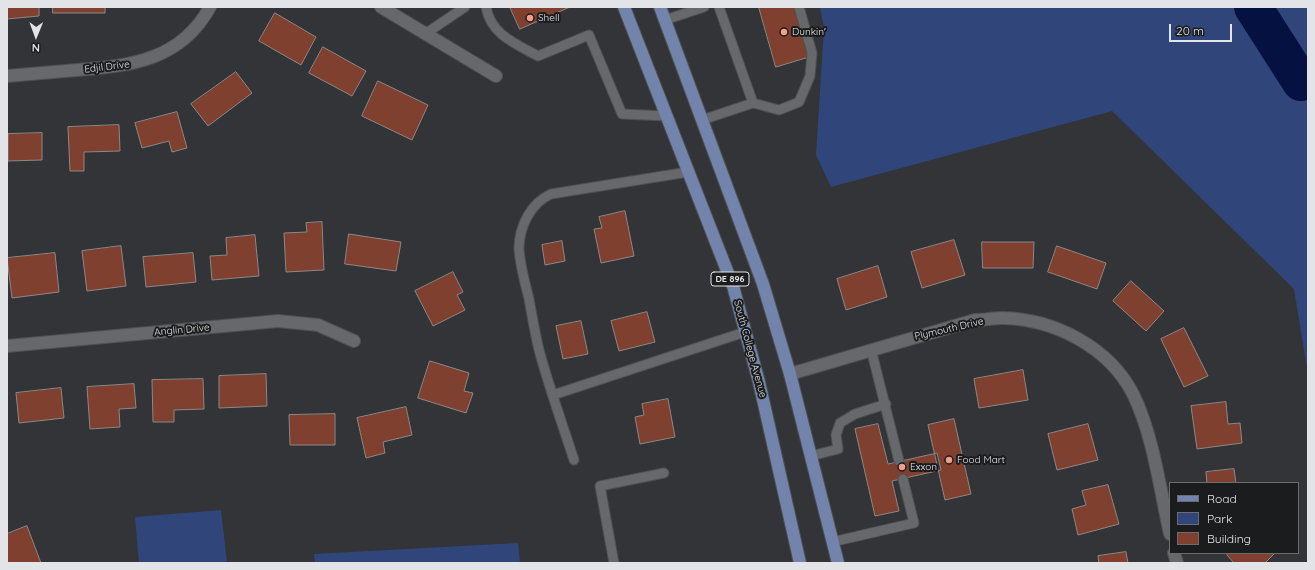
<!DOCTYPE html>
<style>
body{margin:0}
#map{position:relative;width:1315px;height:570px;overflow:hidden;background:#323438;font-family:Quicksand,sans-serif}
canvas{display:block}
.frame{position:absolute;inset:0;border:8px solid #e3e4e7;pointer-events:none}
.legend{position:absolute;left:1169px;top:482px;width:130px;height:72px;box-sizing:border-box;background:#1b1c1d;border:1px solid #6b6c6e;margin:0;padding:5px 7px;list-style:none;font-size:12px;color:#e3e4e7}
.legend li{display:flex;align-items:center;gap:8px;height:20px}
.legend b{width:20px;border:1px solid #6b6c6e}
.north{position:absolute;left:16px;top:16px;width:40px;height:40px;-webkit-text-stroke:3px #1b1c1d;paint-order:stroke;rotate:181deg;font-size:11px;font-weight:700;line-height:16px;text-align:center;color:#e3e4e7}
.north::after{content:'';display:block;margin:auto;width:14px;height:18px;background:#e3e4e7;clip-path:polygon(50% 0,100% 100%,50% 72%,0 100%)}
.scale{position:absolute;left:1169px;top:24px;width:63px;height:18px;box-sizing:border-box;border:2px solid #e3e4e7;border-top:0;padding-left:5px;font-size:12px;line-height:14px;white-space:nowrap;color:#e3e4e7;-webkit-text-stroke:3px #1b1c1d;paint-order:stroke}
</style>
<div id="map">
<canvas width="1315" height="570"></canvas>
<div class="frame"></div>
<ul class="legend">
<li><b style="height:5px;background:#7284ab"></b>Road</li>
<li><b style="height:11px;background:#30467a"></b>Park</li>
<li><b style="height:11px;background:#804030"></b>Building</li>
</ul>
<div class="north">N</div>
<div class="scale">20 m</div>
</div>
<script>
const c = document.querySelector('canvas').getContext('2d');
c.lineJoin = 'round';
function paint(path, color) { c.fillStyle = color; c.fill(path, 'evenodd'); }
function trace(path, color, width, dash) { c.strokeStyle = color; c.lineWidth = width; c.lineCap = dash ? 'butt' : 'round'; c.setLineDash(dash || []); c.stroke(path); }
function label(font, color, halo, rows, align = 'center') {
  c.font = font + ' Quicksand,sans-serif'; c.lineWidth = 4; c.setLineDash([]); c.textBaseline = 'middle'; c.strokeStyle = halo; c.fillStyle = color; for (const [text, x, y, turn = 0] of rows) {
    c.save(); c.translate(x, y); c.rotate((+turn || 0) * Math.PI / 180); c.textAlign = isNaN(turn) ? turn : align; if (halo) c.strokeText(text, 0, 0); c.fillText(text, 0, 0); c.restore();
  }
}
paint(new Path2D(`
 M820 7H1308V374L1294 289 1112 111 831 187 816 155 824 28Z
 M221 510 227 563H139L135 517Z
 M518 543 520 563H315L314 554Z`), '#30467a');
trace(new Path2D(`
 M1253 7 1301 82 1308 79`), '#041141', 38);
const building = new Path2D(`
 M7 7H39V16L7 19Z
 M53 7H105V13H53Z
 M510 7H570L520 29Z
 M759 7H795L809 57 776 67Z
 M275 13 316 37 301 65 259 41Z
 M323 47 366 71 352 96 309 73Z
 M236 72 252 93 208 126 191 104Z
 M378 81 428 105 412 140 362 116Z
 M177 112 187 148 172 152 169 141 142 148 135 123Z
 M119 125 120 151 84 152V171H70L68 127Z
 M42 133V160L8 161V134Z
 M625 211 634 256 601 263 594 229 602 228 599 217Z
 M322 222 324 270 286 272 284 233 307 232 306 223Z
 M349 234 401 242 396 271 345 264Z
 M255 235 259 276 212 280 210 256 227 255 226 238Z
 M954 240 965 275 922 288 911 252Z
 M562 241 565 261 545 265 542 245Z
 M982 242H1034L1033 268H983Z
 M121 246 126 286 87 291 82 251Z
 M1057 246 1106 263 1097 289 1048 272Z
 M55 253 59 292 12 298 7 258Z
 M193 253 196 282 146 287 143 257Z
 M878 266 887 297 846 310 837 279Z
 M453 272 463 292 457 295 465 310 433 326 415 291Z
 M1131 281 1164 311 1146 331 1113 301Z
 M647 312 655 342 619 351 611 321Z
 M581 321 588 354 563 359 556 326Z
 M1184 328 1208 376 1184 387 1161 339Z
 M430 361 469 373 464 391 473 393 466 413 418 398Z
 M1023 370 1028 400 979 408 974 379Z
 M266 374 267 406 219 408V376Z
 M203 379 204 409 174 410V422H153L152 380Z
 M134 384 136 408 119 409 120 427 90 429 87 387Z
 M61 388 64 418 19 423 16 393Z
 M668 399 675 437 640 444 635 417 644 415 642 404Z
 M1226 402 1228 424 1240 423 1242 443 1197 449 1191 406Z
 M406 407 412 435 383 442 385 453 366 458 357 418Z
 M335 414V445H290L289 415Z
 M954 419 971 494 945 500 928 425Z
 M878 424 888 464 937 453 941 470 892 481 899 511 875 516 855 429Z
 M1088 424 1098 460 1057 470 1048 434Z
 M1234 469 1236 483H1207L1206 472Z
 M1108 485 1119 524 1078 535 1072 509 1086 505 1082 491Z
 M27 526 41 563H7V534Z
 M1126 552 1128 563H1099L1098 556Z
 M1229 553H1275L1265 563H1234L1227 555Z`);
paint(building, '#804030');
trace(building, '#8d8786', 1);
const lane = new Path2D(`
 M486 7C491 35 516 44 538 56L589 35 622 114 666 116
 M665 20 704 7
 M425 34 465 7
 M753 103 779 110 799 102 810 76 812 53 799 7
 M702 120 753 103 719 7
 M871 349 899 461
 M553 395 745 332
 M811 456 838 449 836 435 840 423 855 414 886 404
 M574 460C562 423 549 387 539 350 535 333 532 316 529 299 525 283 520 265 519 249 519 226 531 203 551 194L688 172
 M832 542 914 523 903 479
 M614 563 600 486 664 473`);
const street = new Path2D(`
 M381 7 496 76
 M7 76C30 74 54 72 77 70 131 66 181 60 210 7
 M7 346 278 321 318 325 354 341
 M790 374 975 320C984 320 994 318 1003 318 1054 319 1109 347 1133 394 1153 434 1160 490 1170 534
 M1174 553 1177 563`);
const primary = new Path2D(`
 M624 7 733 286 759 382 800 563
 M660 7 763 284 790 374 838 563`);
trace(lane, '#4e5053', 11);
trace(street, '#4e5053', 14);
trace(primary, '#4e5053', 14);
trace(lane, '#66686c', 9);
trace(street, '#66686c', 12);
trace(primary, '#7284ab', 12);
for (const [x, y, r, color] of [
 [530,18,4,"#f49e88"],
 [784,32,4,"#f49e88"],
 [949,460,4,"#f49e88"],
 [902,467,4,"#f49e88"]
]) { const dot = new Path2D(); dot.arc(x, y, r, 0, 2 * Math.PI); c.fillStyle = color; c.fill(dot); trace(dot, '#1b1c1d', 1.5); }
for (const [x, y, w] of [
 [730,279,38]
]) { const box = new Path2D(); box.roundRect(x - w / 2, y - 7, w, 14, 3); c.fillStyle = '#1b1c1d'; c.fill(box); trace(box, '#e3e4e7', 1); }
label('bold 9px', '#e3e4e7', null, [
 ["DE 896",730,279]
]);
label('10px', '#e3e4e7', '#1b1c1d', [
 ["Shell",538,18],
 ["Dunkin'",792,32],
 ["Food Mart",957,460],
 ["Exxon",910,467]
], 'left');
label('10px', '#e3e4e7', '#1b1c1d', [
 ["Edjil Drive",107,67,-7],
 ["Plymouth Drive",949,329,-13],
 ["Anglin Drive",182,330,-5],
 ["South College Avenue",750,349,75]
]);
</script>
